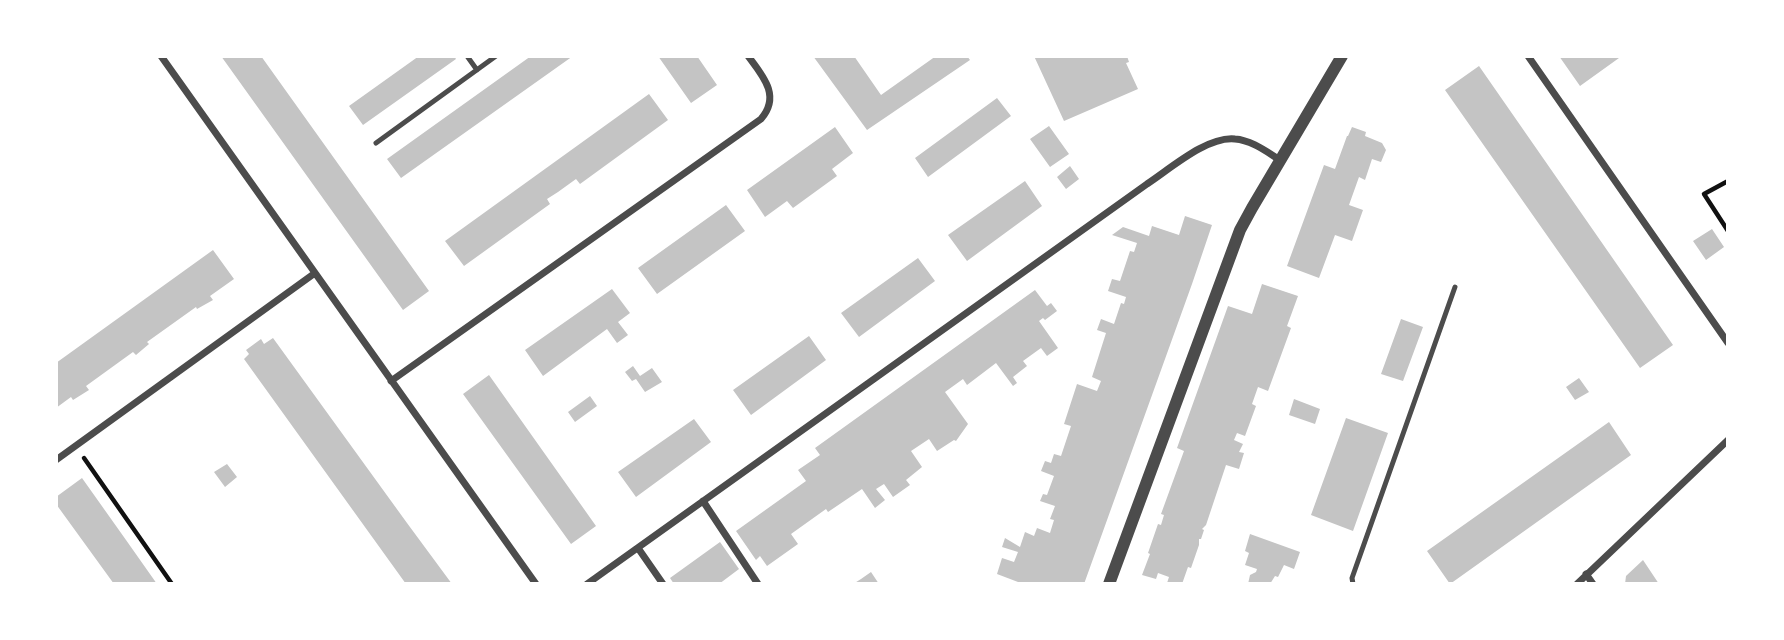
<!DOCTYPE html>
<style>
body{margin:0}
#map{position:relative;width:1784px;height:640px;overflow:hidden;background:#fff;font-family:"IBM Plex Serif",serif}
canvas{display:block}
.frame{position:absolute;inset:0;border:58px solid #fff;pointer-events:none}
</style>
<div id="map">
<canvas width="1784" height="640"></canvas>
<div class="frame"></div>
</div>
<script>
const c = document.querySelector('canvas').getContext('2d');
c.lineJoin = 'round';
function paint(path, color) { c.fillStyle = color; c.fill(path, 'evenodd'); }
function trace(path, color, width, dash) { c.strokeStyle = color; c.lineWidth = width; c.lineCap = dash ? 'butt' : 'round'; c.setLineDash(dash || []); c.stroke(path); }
paint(new Path2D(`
 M221 56H261L429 291 403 310Z
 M419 56H454L456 59 363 125 349 106Z
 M531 56H573L401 178 387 159Z
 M658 56H697L717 85 691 103Z
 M813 56H854L881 95 936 56H967L970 60 867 130Z
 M1034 56H1127L1129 62 1126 63 1138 89 1064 121Z
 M1559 56H1617L1619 58 1580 86Z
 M1479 66 1673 345 1640 368 1445 90Z
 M649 94 668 120 580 184 576 179 558 192 547 199 550 204 464 266 445 241Z
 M997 98 1011 116 928 177 915 158Z
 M1049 126 1069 154 1050 167 1030 139Z
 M835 127 853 153 832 169 837 176 793 208 787 201 765 217 747 190Z
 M1352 127 1366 132 1365 136 1382 143 1386 150 1381 162 1372 159 1365 180 1359 177 1349 205 1363 210 1352 241 1335 235 1319 278 1287 266 1324 165 1335 169 1347 136H1348Z
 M1070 166 1079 179 1066 189 1057 177Z
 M1025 181 1042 206 967 261 948 235Z
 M726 205 745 231 657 294 638 268Z
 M1185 216 1212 225 1192 284 1084 584H1017L1018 582 997 574 1002 558 1014 562 1018 552 1002 547 1005 538 1020 547 1025 532 1034 536 1037 528 1050 533 1054 520 1050 519 1055 506 1040 501 1043 494 1047 495 1054 476 1041 471 1045 461 1051 463 1054 454 1061 456 1071 426 1064 424 1077 384 1097 391 1101 381 1092 377 1106 333 1097 330 1101 319 1114 324 1121 303 1124 304 1126 297 1108 291 1112 279 1120 281 1130 251 1134 252 1137 243 1112 235 1123 227 1149 236 1152 226 1179 235Z
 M1712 229 1724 247 1706 260 1693 241Z
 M213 250 234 279 210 296 213 300 197 309 196 307 147 342 149 344 136 355 133 352 86 386 89 390 73 400 71 397 56 408V363Z
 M918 258 935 281 859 337 841 313Z
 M1262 284 1298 296 1287 326 1291 328 1268 391 1258 387 1252 404 1256 406 1245 436 1237 433 1234 440 1243 444 1239 452 1244 453 1239 469 1226 465 1206 525 1202 529 1204 530 1201 539H1199V545L1191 568 1188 567 1182 584H1168L1167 583 1169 577 1158 573 1156 579 1142 575 1150 554 1148 553 1158 524 1161 525 1164 515 1161 514 1184 451 1177 448 1228 306 1252 314Z
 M612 289 630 313 618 322 628 335 617 343 607 329 543 376 525 350Z
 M1035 290 1047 306 1051 303 1057 311 1045 320 1043 318 1039 321 1058 348 1047 356 1041 348 1023 361 1027 366 1013 377 1017 383 1013 386 996 363 967 385 963 379 945 392 968 424 956 441 954 440 937 451 929 439 911 451 922 467 906 480 910 485 893 497 884 484 876 489 885 500 875 508 862 489 828 512 826 509 791 534 798 544 767 566 760 556 756 560 736 531 806 481 798 470 820 455 815 448Z
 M1401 319 1423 327 1403 381 1381 374Z
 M809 336 826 360 751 415 733 390Z
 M273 338 407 523 452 584H406L244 359 249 354 246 350 261 339 264 344Z
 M633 366 640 376 652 368 662 382 645 392 636 379 632 381 625 372Z
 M489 375 596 526 571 544 463 394Z
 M1579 378 1589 392 1575 400 1566 387Z
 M590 396 597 406 575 422 568 412Z
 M1294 399 1320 409 1315 424 1289 415Z
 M1346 418 1388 433 1353 531 1311 515Z
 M694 419 711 442 636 497 618 472Z
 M1609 422 1631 455 1450 584 1427 551Z
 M227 464 237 477 225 487 214 472Z
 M82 478 126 540 157 584H114L56 504V497Z
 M1250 534 1300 552 1294 569 1284 565 1278 577 1275 576 1270 584H1248L1250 575 1256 572 1257 569 1245 565 1249 553 1245 551Z
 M720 542 739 569 719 584H674L670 578Z
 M1643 560 1659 584H1625L1626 576Z
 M871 572 879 584H853L861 579Z`), '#c4c4c4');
trace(new Path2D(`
 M1728 181 1704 194 1728 231
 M84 458 172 584`), '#111', 4.5);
trace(new Path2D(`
 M467 56 477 70
 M376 143 496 56
 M1353 584 1352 578 1455 287`), '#4c4c4c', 5);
trace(new Path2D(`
 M161 56 536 584
 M1528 56 1728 343
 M391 381 761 119C781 96 763 76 748 56
 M56 460 315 273
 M703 501 758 584
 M638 548 663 584
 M1586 574 1593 584
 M587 584 1147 184C1170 169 1207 136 1235 139 1251 140 1267 152 1280 160
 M1577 584 1728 440`), '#4c4c4c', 7);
trace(new Path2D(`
 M1109 584 1240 230 1252 208 1342 56`), '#4c4c4c', 12);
</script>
